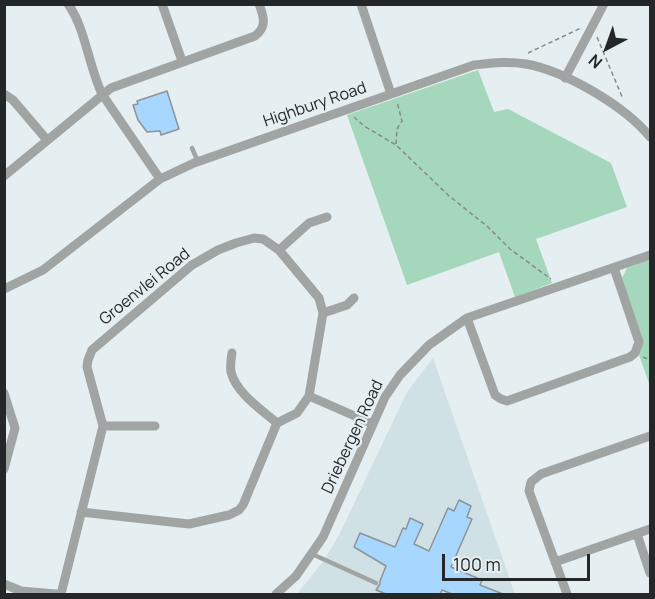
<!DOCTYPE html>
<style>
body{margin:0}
#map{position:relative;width:655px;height:599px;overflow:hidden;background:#e5eef1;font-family:Manrope,sans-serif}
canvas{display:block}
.frame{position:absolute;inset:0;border:6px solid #242728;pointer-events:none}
.north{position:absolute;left:577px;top:18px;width:60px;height:60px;-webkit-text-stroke:4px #e5eef1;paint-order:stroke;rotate:221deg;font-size:16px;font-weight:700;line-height:24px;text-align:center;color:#242728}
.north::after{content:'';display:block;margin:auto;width:21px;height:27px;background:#242728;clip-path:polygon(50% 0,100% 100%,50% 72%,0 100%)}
.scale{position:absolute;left:442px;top:554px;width:148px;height:27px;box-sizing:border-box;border:3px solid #242728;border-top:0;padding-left:8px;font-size:18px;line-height:21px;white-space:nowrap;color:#242728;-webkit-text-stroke:4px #e5eef1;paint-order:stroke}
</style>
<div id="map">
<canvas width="655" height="599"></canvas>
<div class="frame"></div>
<div class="north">N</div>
<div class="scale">100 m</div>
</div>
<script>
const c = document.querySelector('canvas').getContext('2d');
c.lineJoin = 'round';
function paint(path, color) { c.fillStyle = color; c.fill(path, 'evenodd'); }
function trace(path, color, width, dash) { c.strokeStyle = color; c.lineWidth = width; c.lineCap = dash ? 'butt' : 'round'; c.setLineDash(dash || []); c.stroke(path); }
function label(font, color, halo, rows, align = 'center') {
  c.font = font + ' Manrope,sans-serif'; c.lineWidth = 4.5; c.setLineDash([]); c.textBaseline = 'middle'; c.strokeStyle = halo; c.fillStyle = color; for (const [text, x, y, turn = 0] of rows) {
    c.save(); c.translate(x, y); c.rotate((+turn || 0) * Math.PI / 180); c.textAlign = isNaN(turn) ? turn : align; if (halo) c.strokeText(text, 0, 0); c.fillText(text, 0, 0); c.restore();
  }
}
paint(new Path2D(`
 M433 358 515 594H297L323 562 339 535 407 392Z`), '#d0e1e6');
paint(new Path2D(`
 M478 70 494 112 508 109 611 163 627 207 536 239 552 283 515 297 499 252 407 285 347 115Z
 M650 259V386L639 355 642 345 622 278 627 268Z`), '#a4d7bb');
const building = new Path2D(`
 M167 91 179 129 161 135 160 131 147 132 138 120 133 105 138 104 137 101Z
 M459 500 471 506 467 517 472 519 451 567 482 580 480 585 503 594H452L442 590 440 594H386L376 590 380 584V581L386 566 354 547 360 533 395 547 403 528 406 529 410 518 423 524 414 544 429 551 448 508 454 511Z`);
paint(building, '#a7d7ff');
trace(building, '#8d9499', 1.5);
trace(new Path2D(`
 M597 37 623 99
 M528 53 581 28
 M354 117 364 126 396 145 448 195 488 227 510 249 551 279
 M396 144 397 129 402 121 397 102
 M643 357 650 360`), '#858b8d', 1.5, [4.5, 3]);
trace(new Path2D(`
 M192 148 198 162
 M312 554 376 583`), '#a0a5a4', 4.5);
trace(new Path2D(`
 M68 4C85 27 89 67 102 94L160 179
 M162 4 182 61
 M361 4 391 94
 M565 78 604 4
 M4 94 13 100 47 140
 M4 176 111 88 255 36C267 27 264 17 259 4
 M279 250 309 223 327 217
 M4 289 43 270 160 179 194 163 474 65C492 63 509 61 526 64 565 71 625 106 650 137
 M323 313 347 305 354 298
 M467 318 495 395 501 399 507 401 630 357 635 353 639 342 614 268
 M232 353C231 359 230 366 231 372 236 393 262 410 277 423
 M4 393 15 428 4 469
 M309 396 373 424
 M103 426H155
 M637 534 650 573
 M555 562 650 529
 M4 584 21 591 56 594
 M61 594 103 426 87 367 88 360 92 350 192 265 218 250 236 243 254 238 263 239 279 250 319 298 323 313 309 396 297 413 277 423 243 505 239 510 229 515 189 524 81 512
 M276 594 296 576 323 537 385 397 400 375 429 345 467 318 650 255
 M567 594 529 491 531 482 541 474 650 436`), '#a0a5a4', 9);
label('16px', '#242728', '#e5eef1', [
 ["Highbury Road",315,105,-19],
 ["Groenvlei Road",145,287,-39],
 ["Driebergen Road",353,437,-65]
]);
</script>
